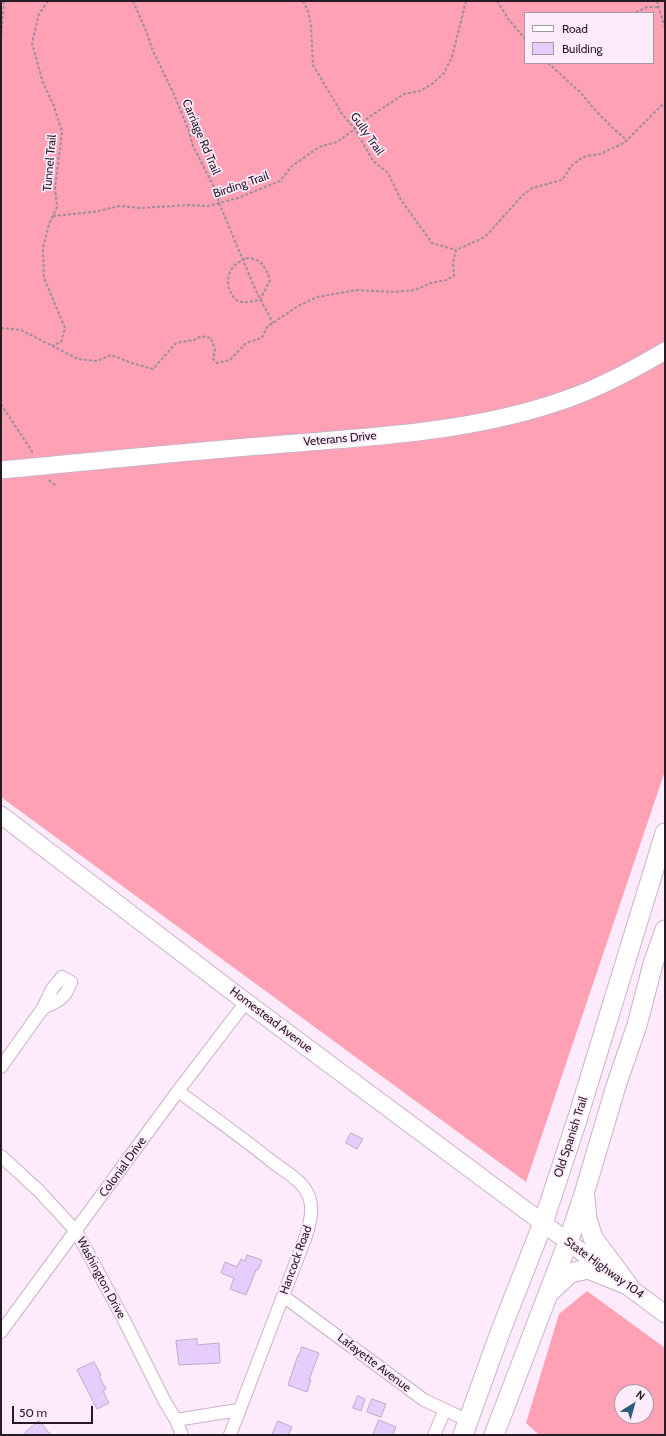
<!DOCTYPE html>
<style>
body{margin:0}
#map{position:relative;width:666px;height:1436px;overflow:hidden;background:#fdeafb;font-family:Cabin,sans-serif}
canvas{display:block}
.frame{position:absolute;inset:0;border:2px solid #261b25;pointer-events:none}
.legend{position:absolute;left:524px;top:12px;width:130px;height:52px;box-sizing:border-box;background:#fdeafb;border:1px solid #a797a5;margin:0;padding:5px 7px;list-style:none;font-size:12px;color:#261b25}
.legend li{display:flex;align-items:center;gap:8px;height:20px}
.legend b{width:20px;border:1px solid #a797a5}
.north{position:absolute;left:614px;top:1384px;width:40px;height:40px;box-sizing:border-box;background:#fdeafb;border:1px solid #a797a5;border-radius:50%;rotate:37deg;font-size:11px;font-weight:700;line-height:16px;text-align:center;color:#261b25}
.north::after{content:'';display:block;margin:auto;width:14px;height:18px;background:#2a5e7a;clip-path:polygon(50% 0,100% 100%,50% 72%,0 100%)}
.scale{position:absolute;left:12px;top:1406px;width:81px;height:18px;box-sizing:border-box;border:2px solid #261b25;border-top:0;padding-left:5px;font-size:12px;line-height:14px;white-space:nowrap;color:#261b25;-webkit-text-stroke:3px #fdeafb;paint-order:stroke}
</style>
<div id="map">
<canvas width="666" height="1436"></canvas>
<div class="frame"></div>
<ul class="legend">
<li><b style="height:5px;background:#fff"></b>Road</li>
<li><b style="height:11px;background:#e6cdfb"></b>Building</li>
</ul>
<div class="north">N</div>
<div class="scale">50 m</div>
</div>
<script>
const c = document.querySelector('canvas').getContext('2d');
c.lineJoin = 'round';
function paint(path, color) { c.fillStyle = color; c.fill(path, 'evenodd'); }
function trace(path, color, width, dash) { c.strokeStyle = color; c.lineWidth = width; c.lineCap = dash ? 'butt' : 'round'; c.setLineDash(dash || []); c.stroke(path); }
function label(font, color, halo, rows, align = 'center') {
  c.font = font + ' Cabin,sans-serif'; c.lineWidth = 3.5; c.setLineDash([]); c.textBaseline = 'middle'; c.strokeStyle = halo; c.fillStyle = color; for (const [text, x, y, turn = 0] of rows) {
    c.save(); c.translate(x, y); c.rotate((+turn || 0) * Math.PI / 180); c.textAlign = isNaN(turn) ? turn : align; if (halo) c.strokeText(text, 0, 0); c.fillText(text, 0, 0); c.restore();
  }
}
paint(new Path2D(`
 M1 1H665V771L526 1182 1 797ZM525 13H653V63H525Z
 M587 1291 665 1348V1435H539L526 1423 559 1314ZM622 1392H646V1416H622Z`), '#fea1b5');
const building = new Path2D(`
 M351 1133 363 1139 357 1149 346 1143Z
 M247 1255 262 1260 258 1270H256L246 1295 230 1289 234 1278 221 1273 225 1262 237 1267 241 1259 245 1261Z
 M197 1339V1345L219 1343 220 1363 179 1365 176 1341Z
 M302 1347 319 1353 309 1380H311L307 1392 288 1385 298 1355H299Z
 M94 1362 101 1375 99 1376 106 1389 103 1391 109 1403 97 1409 77 1370Z
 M358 1396 365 1399 361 1411 353 1408Z
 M372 1399 386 1404 381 1417 367 1412Z
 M379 1420 396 1427 393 1435H373Z
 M39 1421 51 1435H27L25 1433Z
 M278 1421 292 1427 288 1435H272Z`);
paint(building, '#e6cdfb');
trace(building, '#bcabcb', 1);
const street = new Path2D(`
 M62 977 71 982C65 999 59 1001 43 1008L52 989Z
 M1 1067 43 1008
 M178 1091C210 1115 243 1138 274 1163 284 1171 298 1178 305 1189 315 1203 311 1220 306 1236L230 1435
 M1 1156 39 1191 76 1231 124 1320 165 1402 176 1420 182 1435
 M283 1296 424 1400 469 1421
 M1 1332 178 1091 246 1002
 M176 1420 238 1410
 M434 1435 445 1410`);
const secondary = new Path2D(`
 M1 470C87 462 173 453 260 446 363 437 469 434 567 399 601 387 633 370 665 351
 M1 815 246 1002 665 1314`);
const primary = new Path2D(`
 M585 1198 587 1219 593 1238 628 1285
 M552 1290 570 1273 588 1269 628 1285
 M463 1435 501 1330 543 1223 577 1120 665 833
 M494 1435 568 1242 584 1194 616 1086 637 1025 653 964 665 930`);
trace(street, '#ccb0ca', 14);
trace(secondary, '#ccb0ca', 19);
trace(primary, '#ccb0ca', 21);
trace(new Path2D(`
 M48 1 39 14 32 43 43 83 54 106 62 132 55 188 57 207 49 224 43 248 44 278 65 328 61 342 52 346
 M133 1 147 33 152 49 173 92 189 131 193 146 215 189 219 203 256 291 273 323
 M303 1 308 11 311 25 313 65 342 114 355 129 373 161 388 173 401 200 432 243 456 250
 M497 1 509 20 525 39
 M657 1 665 28
 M616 13H635L647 7H658
 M1 39 4 1
 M548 63 580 92 596 111 616 131 627 140
 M53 216 94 212 119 206 141 208 189 205 208 206 238 198 280 181 292 166 319 147 337 142 355 129 369 117 404 94 420 91 432 84 444 73 452 57 466 1
 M246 258C262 259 265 266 270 280L260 300C253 301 245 304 238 301 227 294 225 277 233 267 236 263 242 261 246 258Z
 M1 328 21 330 78 359 97 361 111 355 132 363 153 369 176 343 194 340 201 336 211 338 215 350 213 359 217 363 230 360 246 343 262 338 267 327 298 306 317 297 357 290 394 292 415 290 431 283 446 280 454 276 453 262 456 250 485 237 522 196 532 188 562 180 572 165 583 157 600 154 624 143 665 102
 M1 404 33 453
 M49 480 56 486`), '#9c8d9a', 2, [3, 2]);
trace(street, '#fff', 12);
trace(secondary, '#fff', 17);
trace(primary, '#fff', 19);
label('12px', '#261b25', '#fdeafb', [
 ["Gully Trail",367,134,55],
 ["Carriage Rd Trail",201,137,67],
 ["Tunnel Trail",50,163,-85],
 ["Birding Trail",241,185,-19],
 ["Veterans Drive",340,439,-5],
 ["Homestead Avenue",271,1020,37],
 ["Old Spanish Trail",571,1137,-72],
 ["Colonial Drive",123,1167,-54],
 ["Hancock Road",296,1260,-70],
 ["State Highway 104",604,1268,36],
 ["Washington Drive",101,1278,62],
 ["Lafayette Avenue",374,1363,37]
]);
</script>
